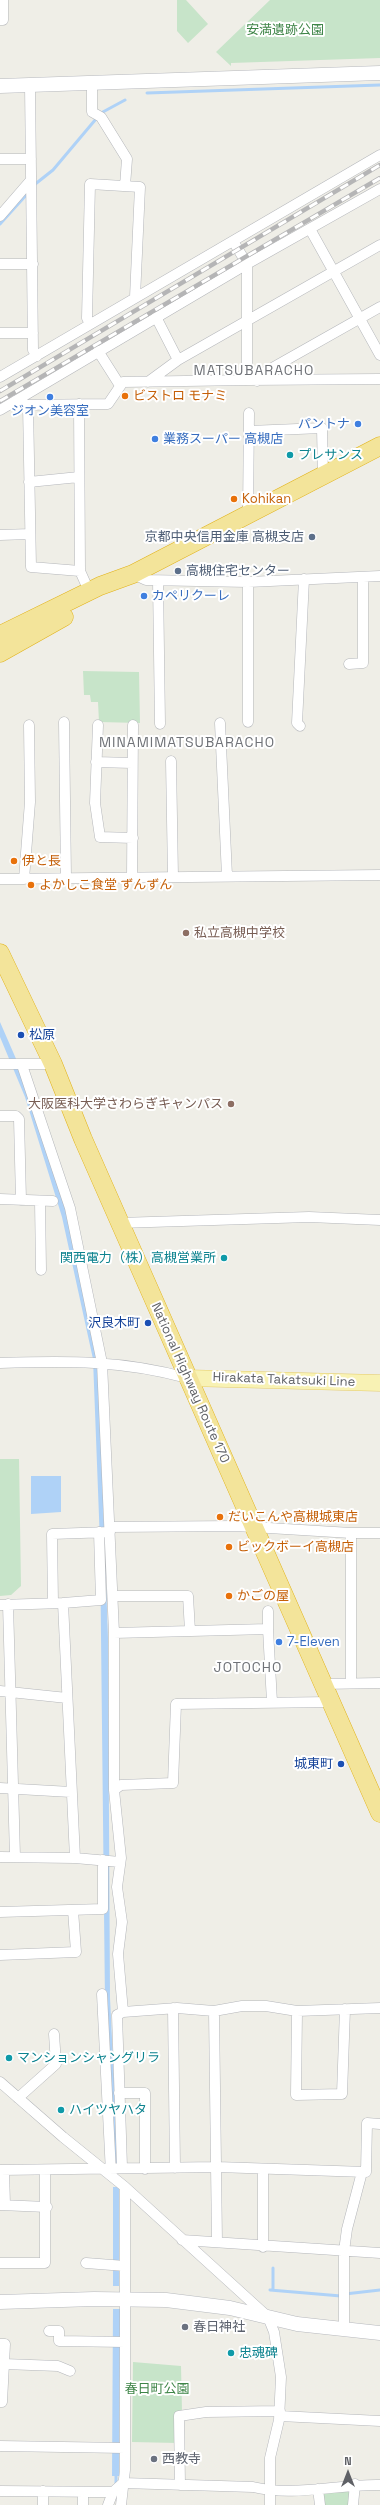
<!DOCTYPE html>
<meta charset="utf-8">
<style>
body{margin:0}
#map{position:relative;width:380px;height:2505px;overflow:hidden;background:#efeee7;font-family:"Space Grotesk",sans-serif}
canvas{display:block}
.north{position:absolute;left:328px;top:2453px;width:40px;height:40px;-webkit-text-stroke:3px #fff;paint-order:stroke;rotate:0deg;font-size:11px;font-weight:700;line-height:16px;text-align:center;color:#5f6166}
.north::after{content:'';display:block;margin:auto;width:14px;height:18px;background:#5f6166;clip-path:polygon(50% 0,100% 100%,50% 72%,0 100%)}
</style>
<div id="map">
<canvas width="380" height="2505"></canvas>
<div class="north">N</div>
</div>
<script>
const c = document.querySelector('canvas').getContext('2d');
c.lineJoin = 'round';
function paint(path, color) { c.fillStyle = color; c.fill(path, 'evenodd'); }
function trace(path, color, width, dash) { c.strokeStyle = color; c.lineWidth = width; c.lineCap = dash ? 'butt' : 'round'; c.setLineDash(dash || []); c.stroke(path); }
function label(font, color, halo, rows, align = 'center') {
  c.font = font + ' "Space Grotesk","Noto Sans JP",sans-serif'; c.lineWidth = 4; c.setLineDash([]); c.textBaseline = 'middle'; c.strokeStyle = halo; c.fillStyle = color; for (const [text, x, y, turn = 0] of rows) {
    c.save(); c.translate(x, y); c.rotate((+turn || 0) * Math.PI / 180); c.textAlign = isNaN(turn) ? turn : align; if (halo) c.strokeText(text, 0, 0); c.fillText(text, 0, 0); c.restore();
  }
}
paint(new Path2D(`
 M177 0H186L208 24 188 43 177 31Z
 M270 0H380V58L231 63V66L216 52Z
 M83 671 139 672 140 723 99 722 98 702H91L90 695H84Z
 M0 1459H19L21 1586 11 1595 0 1596Z
 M133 2362 181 2366 182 2411 177 2443 132 2442Z
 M353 2487 350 2505H323L321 2492Z`), '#c7e4c9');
paint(new Path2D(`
 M0 1022 20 1068 66 1211 98 1355 108 1638 110 1998 118 2163 111 2164 105 2003 100 1543 93 1359 62 1217 25 1097 0 1037Z
 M31 1476H61V1512L31 1514Z
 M113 2187H119V2286H113Z
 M113 2309H120L119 2476H112Z`), '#afd2f7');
trace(new Path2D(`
 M147 93 380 85
 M34 185 53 170 101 113 125 100
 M0 224 28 193
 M273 2268V2290
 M270 2290 341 2296
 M345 2294 380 2290
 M116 2472V2483`), '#afd2f7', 3);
const street = new Path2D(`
 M0 20H3V0
 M92 84V112L101 117 127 159 125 186
 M30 85 33 350 37 356
 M0 159H31
 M0 216 31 180
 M310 229 380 355
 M233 241 247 264V380L380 379
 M0 264H33
 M156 317 178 360
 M90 324 87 318 90 184 140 187 135 297
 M0 333H33
 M98 351 119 384
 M0 377 380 155
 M257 381 265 372 380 307
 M148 382 178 360 380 245
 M15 401 18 405 108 404 123 382 247 380
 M79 404 80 571 89 591
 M28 405 31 567 80 571
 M0 410 247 264 380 189
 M249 431 322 428 323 476
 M29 482 79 477
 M248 515 249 413
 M0 535 30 534
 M133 574 146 580 248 582 380 576
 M158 581 160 724
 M248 582V722
 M349 664 363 663V577
 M64 722 66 878
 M220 723 227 876
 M98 725 95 803 100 837 133 838
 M300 726 297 723 304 579
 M171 761 173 877
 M96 762 132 763
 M132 878 133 725
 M0 879 380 875
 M24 879 30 802 29 725
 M0 1064H53
 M22 1065 70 1208 102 1363 114 1633V1790
 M0 1116H16L19 1119 21 1200
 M0 1199 53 1201
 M40 1201 41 1270
 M119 1223 309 1217 380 1220
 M0 1363C67 1361 122 1360 187 1378
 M110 1527 236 1526 351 1533
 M113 1596H188L190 1631
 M53 1603 52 1534 110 1532
 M63 1603 101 1600 99 1532
 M8 1604 15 1857
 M0 1605 63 1603 75 1858 0 1857
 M268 1611V1629
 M114 1633 268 1629 272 1702
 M351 1683V1533H380
 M322 1684 380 1683
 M0 1691 67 1698
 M0 1788 71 1792
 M75 1858 120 1862
 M0 1912 103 1909V1860
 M0 1955 76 1952 73 1910
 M102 1994 111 2173
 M173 2008 175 2168
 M214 2011 217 2242
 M297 2011 296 2095 342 2094 345 2009
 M123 2012 118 1954 122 1922 117 1887 121 1858 114 1790 121 1785 173 1783 176 1704 331 1702
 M0 2082 63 2137 125 2187
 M119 2093H145V2169
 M18 2098 56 2064 54 2034
 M122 2167 117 2015 123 2012 177 2008 214 2011 242 2006H266L297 2011 380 2008
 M0 2170 217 2167 366 2172 367 2123 380 2124
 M4 2170 5 2205
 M0 2205 47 2207
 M182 2240 380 2253
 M263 2247V2170
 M0 2263H45V2170
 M86 2263 125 2266
 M344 2330V2251L347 2229 362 2172
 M49 2331H59V2341L125 2342
 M0 2344H5L2 2402H0
 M4 2364 58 2366 70 2371
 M280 2416 380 2421
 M0 2446 125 2448
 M180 2485 179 2416 206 2412 280 2411
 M318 2489 320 2505
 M0 2491 113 2492
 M43 2505V2491
 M83 2505V2492
 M108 2505 113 2492 123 2483 253 2487C294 2497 337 2484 380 2485
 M121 2505 125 2470V2187L268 2317 274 2332 281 2377 279 2420 270 2458V2505
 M353 2505 355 2484`);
const secondary = new Path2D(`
 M0 86 380 73
 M0 2302 94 2299 166 2300 230 2308 297 2324 380 2333`);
const primary = new Path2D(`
 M187 1378 380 1383`);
const highway = new Path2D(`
 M0 635 100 586 133 574 380 446
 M0 653 64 617
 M0 953 53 1064 83 1139 380 1813`);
trace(street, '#b4b6ba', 11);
trace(secondary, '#b6b8bd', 15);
trace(primary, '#e5cc6b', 17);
trace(highway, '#e1b116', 19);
trace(street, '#fff', 10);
trace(secondary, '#fff', 14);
trace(primary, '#f8f2b4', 16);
trace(highway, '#f3e49a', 18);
const rail = new Path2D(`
 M0 391 380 165
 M0 401 380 178`);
trace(rail, '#b5b5b6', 4.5);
trace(rail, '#fff', 3, [9]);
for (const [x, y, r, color] of [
 [125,396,4,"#e8710a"],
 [50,397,4,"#3f7fe0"],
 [358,424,4,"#3f7fe0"],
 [155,439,4,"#3f7fe0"],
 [290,455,4,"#0f9aa8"],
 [234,499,4,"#e8710a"],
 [312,537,4,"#5c6f8a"],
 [178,571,4,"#5c6f8a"],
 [144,596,4,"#3f7fe0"],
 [14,861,4,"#e8710a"],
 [31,885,4,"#e8710a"],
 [186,933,4,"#8d6e63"],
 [21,1035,4,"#1a4fb4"],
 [231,1104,4,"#8d6e63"],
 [224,1258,4,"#0f9aa8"],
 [148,1323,4,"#1a4fb4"],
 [220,1517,4,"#e8710a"],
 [229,1547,4,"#e8710a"],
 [229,1596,4,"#e8710a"],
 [279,1642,4,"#3f7fe0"],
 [341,1764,4,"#1a4fb4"],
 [9,2058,4,"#0f9aa8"],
 [61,2110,4,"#0f9aa8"],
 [185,2327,4,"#6b7280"],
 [231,2353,4,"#0f9aa8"],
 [154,2459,4,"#6b7280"]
]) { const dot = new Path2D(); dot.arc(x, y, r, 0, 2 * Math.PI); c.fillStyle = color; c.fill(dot); trace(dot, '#fff', 1.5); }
label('13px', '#3f8548', '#fff', [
 ["安満遺跡公園",285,30],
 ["春日町公園",157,2389]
]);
label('13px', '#c56008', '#fff', [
 ["ビストロ モナミ",133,396],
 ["Kohikan",242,499],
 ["伊と長",22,861],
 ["よかしこ食堂 ずんずん",39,885],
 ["だいこんや高槻城東店",228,1517],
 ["ビックボーイ高槻店",237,1547],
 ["かごの屋",237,1596]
], 'left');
label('13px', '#366cbe', '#fff', [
 ["ジオン美容室",50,411,"center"],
 ["パントナ",350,424,"right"],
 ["業務スーパー 高槻店",163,439],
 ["カペリクーレ",152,596],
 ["7-Eleven",287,1642]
], 'left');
label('13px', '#0d838f', '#fff', [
 ["プレサンス",298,455],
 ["関西電力（株）高槻営業所",216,1258,"right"],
 ["マンションシャングリラ",17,2058],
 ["ハイツヤハタ",69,2110],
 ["忠魂碑",239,2353]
], 'left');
label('13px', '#4e5e75', '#fff', [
 ["京都中央信用金庫 高槻支店",304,537],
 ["高槻住宅センター",186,571,"left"]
], 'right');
label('13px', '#785e54', '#fff', [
 ["私立高槻中学校",194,933],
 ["大阪医科大学さわらぎキャンパス",223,1104,"right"]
], 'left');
label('13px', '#164399', '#fff', [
 ["松原",29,1035,"left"],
 ["沢良木町",140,1323],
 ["城東町",333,1764]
], 'right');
label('13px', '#5f6166', '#fff', [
 ["Hirakata Takatsuki Line",284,1380,2],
 ["National Highway Route 170",190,1383,66]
]);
label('13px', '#5b616d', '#fff', [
 ["春日神社",193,2327],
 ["西教寺",162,2459]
], 'left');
c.letterSpacing = '1px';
label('14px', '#707378', '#fff', [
 ["MATSUBARACHO",254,371],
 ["MINAMIMATSUBARACHO",187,743],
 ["JOTOCHO",248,1668]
]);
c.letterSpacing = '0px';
</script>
